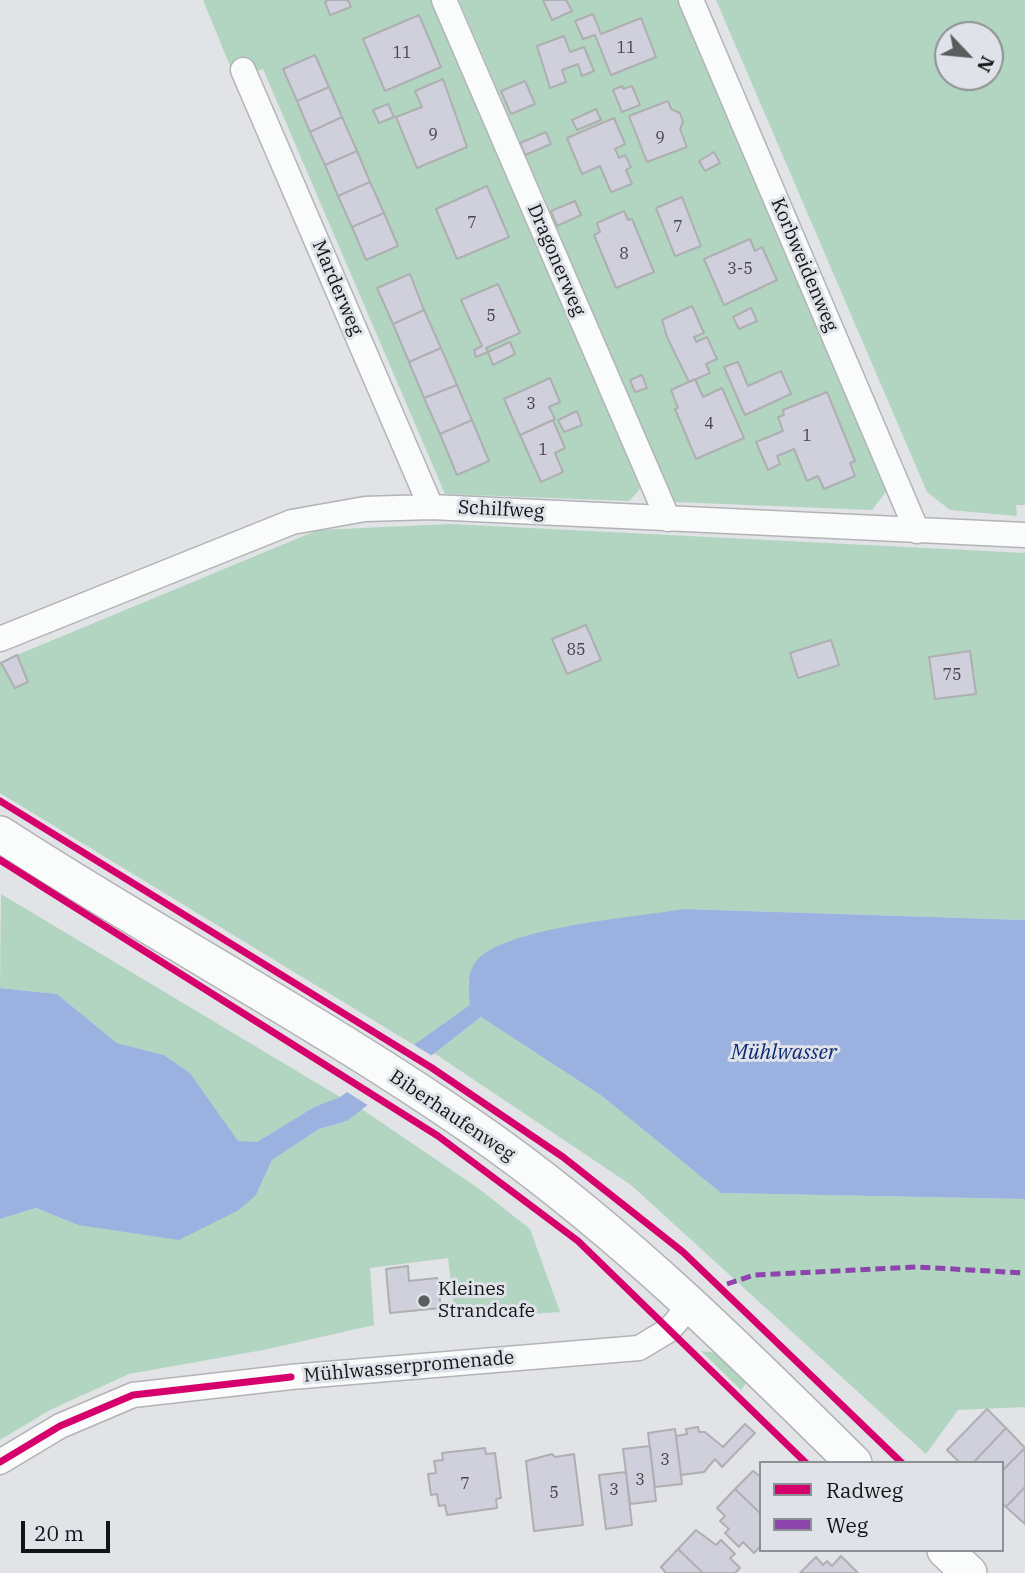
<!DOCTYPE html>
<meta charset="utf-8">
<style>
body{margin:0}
#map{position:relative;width:1025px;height:1573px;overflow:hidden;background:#e1e3e6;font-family:"IBM Plex Serif",serif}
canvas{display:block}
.legend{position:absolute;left:759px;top:1461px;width:245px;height:91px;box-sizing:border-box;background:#dfe2e8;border:2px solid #8d9094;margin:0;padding:9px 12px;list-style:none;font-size:21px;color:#131415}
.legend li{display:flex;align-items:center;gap:14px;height:35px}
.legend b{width:35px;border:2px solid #8d9094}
.north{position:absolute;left:934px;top:21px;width:70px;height:70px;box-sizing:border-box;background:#dfe2e8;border:2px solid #8d9094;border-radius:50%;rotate:116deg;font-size:19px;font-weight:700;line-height:28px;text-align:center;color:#131415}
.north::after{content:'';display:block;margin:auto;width:24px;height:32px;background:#5b5c5e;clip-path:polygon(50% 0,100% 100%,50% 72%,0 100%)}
.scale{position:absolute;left:21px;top:1521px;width:89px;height:32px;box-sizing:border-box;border:4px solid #131415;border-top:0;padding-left:9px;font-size:21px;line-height:24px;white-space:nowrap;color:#131415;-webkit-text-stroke:5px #dfe2e8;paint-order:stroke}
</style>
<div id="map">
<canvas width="1025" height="1573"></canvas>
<ul class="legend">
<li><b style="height:9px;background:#d6006c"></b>Radweg</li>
<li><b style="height:9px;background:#8e44ad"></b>Weg</li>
</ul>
<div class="north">N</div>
<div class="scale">20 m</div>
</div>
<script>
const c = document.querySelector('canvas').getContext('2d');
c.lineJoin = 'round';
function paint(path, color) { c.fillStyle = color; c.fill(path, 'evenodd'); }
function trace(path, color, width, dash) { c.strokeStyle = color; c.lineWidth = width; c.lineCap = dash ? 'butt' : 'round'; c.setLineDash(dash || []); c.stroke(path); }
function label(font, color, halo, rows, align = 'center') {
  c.font = font + ' "IBM Plex Serif",serif'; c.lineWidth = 6; c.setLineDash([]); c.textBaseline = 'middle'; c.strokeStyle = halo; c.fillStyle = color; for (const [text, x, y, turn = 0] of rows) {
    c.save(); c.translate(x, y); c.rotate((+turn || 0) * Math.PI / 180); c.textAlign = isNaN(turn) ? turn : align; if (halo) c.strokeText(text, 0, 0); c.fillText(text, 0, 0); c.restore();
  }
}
paint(new Path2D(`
 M203 0H431L636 474 640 489 629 501 445 494 263 69 235 78Z
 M459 0H679L888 489 872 510 674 502Z
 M716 0H1025V505H1016L1017 516 950 510 927 492ZM948 35H990V77H948Z
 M451 524 1025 553V920L684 909 468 981 471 1005 414 1045 0 793V662L318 530Z
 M1 894 340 1097 314 1107 257 1142H238L190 1073 164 1055 117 1043 57 994 0 988Z
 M481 1017 602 1096 721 1193 1025 1199V1407L958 1410 926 1454 631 1185 434 1053Z
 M360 1108 478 1188 530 1229 560 1312 455 1319 448 1258 370 1268 374 1325 263 1350 129 1374 50 1410 0 1440V1219L36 1208 78 1225 256 1195 272 1160 319 1129 347 1121Z
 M701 1351 717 1353 747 1382 741 1390Z`), '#b1d5c0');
paint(new Path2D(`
 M684 909 1025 920V1199L721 1193 602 1096 481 1017 347 1121 319 1129 272 1160 256 1195 239 1210 179 1240 78 1225 36 1208 0 1219V988L57 994 117 1043 164 1055 190 1073 238 1141 257 1142 314 1107 340 1097 470 1005C469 990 466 971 478 959 509 927 637 917 684 909Z`), '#9bb2e0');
paint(new Path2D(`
 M411 1043 434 1057 369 1106 344 1090Z`), '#e1e3e6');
const building = new Path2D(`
 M329 0H348L351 7 330 15 325 2Z
 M543 0H566L572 11 552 20Z
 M593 14 601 34 641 18 656 57 611 75 595 35 583 39 575 21Z
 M419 15 441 67 385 91 363 39Z
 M564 36 570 52 584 47 594 71 582 76 578 64 562 70 566 82 550 88 537 46Z
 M315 55 329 87 297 101 283 69Z
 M443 79 467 147 417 168 396 117 422 107 415 91Z
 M525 81 535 104 511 114 501 91Z
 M622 86 623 89 632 86 640 105 622 112 613 90Z
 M329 87 342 117 310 132 297 101Z
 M668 101 671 109 680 113 683 122 680 129 687 147 647 162 629 116Z
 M388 104 394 117 379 123 373 110Z
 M596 109 601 120 577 130 572 120Z
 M342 117 357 151 325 165 310 132Z
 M614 118 625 144 615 149 619 158 625 155 631 167 626 170 632 184 611 192 600 166 582 174 567 138Z
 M546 132 551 144 525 155 520 143Z
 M357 151 370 182 338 196 325 165Z
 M714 152 720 163 705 171 699 161Z
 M370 182 384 213 352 227 338 196Z
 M487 186 509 237 457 259 436 209Z
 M682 197 701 246 675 256 656 208Z
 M575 201 581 215 557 226 551 211Z
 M624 211 628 220 632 219 654 272 616 288 594 235 600 232 597 223Z
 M384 213 398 246 366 260 352 227Z
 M750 239 755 251 762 247 777 280 724 305 704 259Z
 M410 274 424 310 393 324 377 288Z
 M498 284 520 333 486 348 488 352 476 357 474 350 482 346 461 300Z
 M692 306 704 333 694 337 696 342 707 337 717 359 706 364 710 373 689 382 667 337 662 320Z
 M751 308 757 321 739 329 733 317Z
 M424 310 441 348 409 362 393 324Z
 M510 342 515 354 493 365 488 352Z
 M441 348 457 385 424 398 409 362Z
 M738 362 748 386 781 371 791 394 745 415 724 367Z
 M642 375 647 388 635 392 630 380Z
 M550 378 560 402 549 407 555 419 520 435 504 399Z
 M695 379 703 397 722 388 744 438 696 459 675 409 678 408 671 390Z
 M457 385 472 420 440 434 424 398Z
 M827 392 855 461 850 463 855 476 824 489 818 476 807 481 794 449 777 456 780 464 768 470 756 442 783 431 778 417 784 415 783 410Z
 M577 411 582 425 564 432 558 420Z
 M472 420 489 461 457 475 440 434Z
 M553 420 565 448 555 453 563 472 541 482 520 435Z
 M586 625 601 660 567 674 552 639Z
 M831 640 839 665 798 678 790 653Z
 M970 651 976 694 935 699 929 657Z
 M17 655 28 682 15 688 1 663Z
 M408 1266 409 1281 437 1278 441 1308 390 1313 386 1269Z
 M987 1409 1006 1428 973 1463H960L947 1450Z
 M745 1424 755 1433 722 1467 715 1459 704 1472 681 1475 676 1436 687 1434 686 1429 698 1427 699 1432H705L723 1447Z
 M1006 1428 1025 1448 1002 1471V1463H973Z
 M675 1429 682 1484 655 1487 648 1433Z
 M650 1446 656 1501 630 1504 623 1449Z
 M485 1448 486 1454 495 1453 501 1498 496 1499 497 1508 447 1515 445 1505 439 1506 437 1494 431 1495 428 1474 436 1473 434 1461 443 1460 442 1453Z
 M1025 1448V1487L1006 1507 1002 1503V1471Z
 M552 1454 555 1457 574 1454 583 1525 534 1531 526 1461Z
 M753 1471 761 1477V1514L735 1489Z
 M626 1472 632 1525 606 1529 599 1475Z
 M1025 1487V1524L1006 1507Z
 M735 1489 761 1514V1546L754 1553 743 1542 739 1547 725 1533 729 1529 720 1521 725 1516 717 1508Z
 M696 1530 716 1545 721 1540 735 1554 730 1558 740 1568 735 1573H703L678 1549Z
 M678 1549 703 1573H666L661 1567Z
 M841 1556 858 1573H800L816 1557 823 1565 827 1561 832 1566Z`);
paint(building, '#d0cfdc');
trace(building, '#aeafb1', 2);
const minor = new Path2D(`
 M444 0 668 519
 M691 0 917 531
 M243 70 431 507
 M0 639 292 522 365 509 431 507 1025 535
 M0 1462 60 1426 133 1395 291 1377 639 1348 669 1330 692 1303`);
const secondary = new Path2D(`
 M0 834C163 940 336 1030 495 1143 626 1237 740 1350 854 1463
 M945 1550 969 1573`);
trace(minor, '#b2b3b6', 27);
trace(secondary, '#b2b3b6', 38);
trace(minor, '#fafbfb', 24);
trace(secondary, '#fafbfb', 35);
trace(new Path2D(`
 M727 1284 754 1275 917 1267 1025 1273`), '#8e44ad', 5, [10, 5]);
trace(new Path2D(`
 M0 801 432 1068 563 1157 683 1252 902 1463
 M0 860 438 1136 578 1241 806 1463
 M0 1462 60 1426 133 1395 291 1377`), '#d6006c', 7);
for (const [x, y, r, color] of [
 [424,1301,7,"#5b5c5e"]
]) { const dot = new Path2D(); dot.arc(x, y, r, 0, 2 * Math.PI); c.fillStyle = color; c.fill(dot); trace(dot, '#dfe2e8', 2.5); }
label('16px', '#444549', null, [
 ["11",626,48],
 ["11",402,53],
 ["9",433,135],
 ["9",660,138],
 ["7",472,223],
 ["7",678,227],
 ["8",624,254],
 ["3-5",740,269],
 ["5",491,316],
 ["3",531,404],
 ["4",709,424],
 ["1",807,436],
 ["1",543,450],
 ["85",576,650],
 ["75",952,675],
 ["3",665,1460],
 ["3",640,1480],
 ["7",465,1484],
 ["3",614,1490],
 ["5",554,1493]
]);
label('19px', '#131415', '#dfe2e8', [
 ["Dragonerweg",556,260,67],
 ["Korbweidenweg",804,265,67],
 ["Marderweg",337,288,67],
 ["Schilfweg",501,510,3],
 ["Biberhaufenweg",452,1116,34],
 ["Mühlwasserpromenade",409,1367,-5]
]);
label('19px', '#131415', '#dfe2e8', [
 ["Kleines",438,1290],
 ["Strandcafe",438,1312]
], 'left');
label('italic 21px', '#0c2973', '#dfe2e8', [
 ["Mühlwasser",784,1053]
]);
</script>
